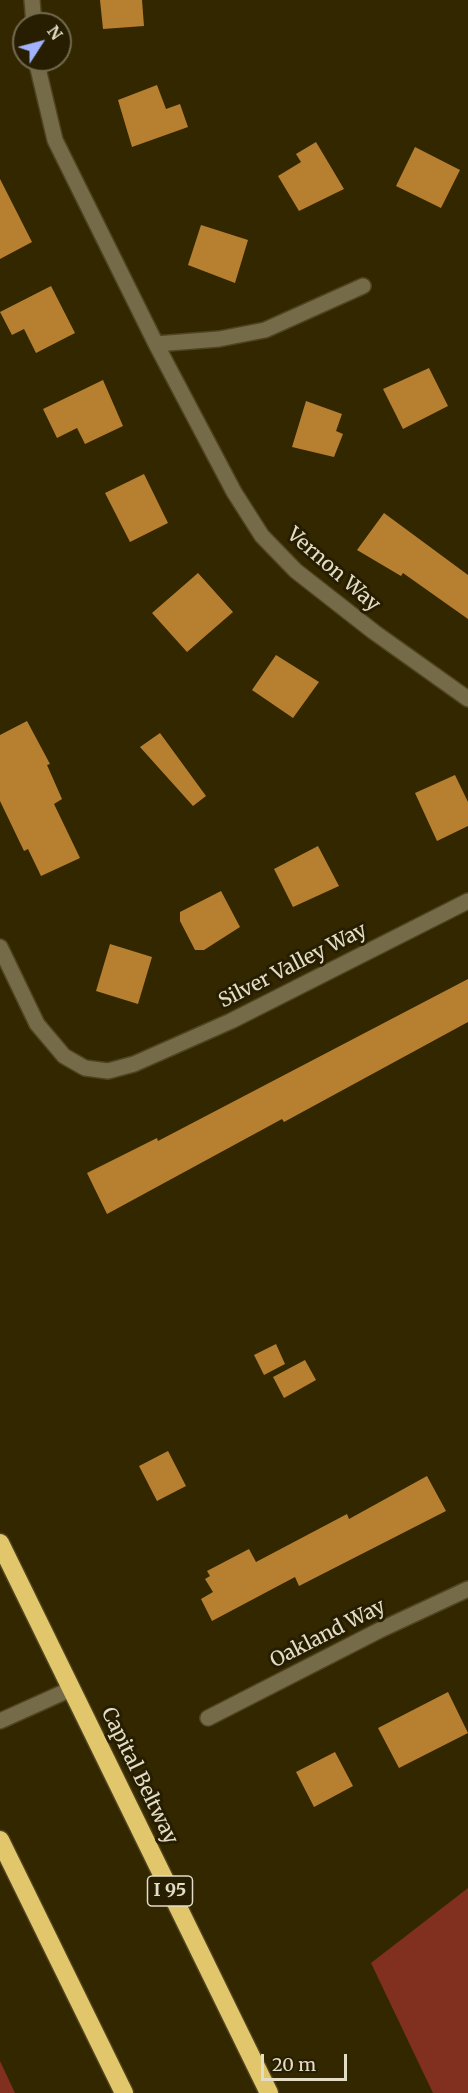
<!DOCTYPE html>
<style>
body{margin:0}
#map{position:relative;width:468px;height:2093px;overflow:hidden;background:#332700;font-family:Merriweather,serif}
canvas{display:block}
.north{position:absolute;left:12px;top:12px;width:60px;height:60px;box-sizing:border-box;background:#271e01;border:2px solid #726a50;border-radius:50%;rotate:54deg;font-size:16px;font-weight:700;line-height:24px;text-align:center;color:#e3ddc7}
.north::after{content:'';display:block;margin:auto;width:21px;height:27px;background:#a1b3fd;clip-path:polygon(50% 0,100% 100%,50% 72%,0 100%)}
.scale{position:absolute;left:261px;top:2054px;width:86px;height:27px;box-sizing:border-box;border:3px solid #e3ddc7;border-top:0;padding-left:8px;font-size:18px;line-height:21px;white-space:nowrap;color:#e3ddc7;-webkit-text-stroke:4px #271e01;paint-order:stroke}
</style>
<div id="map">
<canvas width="468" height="2093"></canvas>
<div class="north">N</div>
<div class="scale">20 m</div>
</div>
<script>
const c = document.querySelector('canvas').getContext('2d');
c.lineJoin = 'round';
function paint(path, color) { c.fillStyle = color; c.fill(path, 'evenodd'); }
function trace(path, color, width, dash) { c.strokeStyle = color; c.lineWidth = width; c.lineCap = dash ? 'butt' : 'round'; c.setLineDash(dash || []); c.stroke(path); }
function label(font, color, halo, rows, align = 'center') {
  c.font = font + ' Merriweather,serif'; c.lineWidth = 6; c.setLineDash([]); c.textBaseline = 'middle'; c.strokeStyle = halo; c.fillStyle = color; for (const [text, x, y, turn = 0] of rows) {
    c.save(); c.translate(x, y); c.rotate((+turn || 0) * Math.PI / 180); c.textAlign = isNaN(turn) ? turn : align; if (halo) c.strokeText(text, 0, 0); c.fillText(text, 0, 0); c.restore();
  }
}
paint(new Path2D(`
 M468 1888V2093H433L371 1963Z
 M0 2061 15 2093H0Z`), '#813020');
paint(new Path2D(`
 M100 0H142L144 26 103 29Z
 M157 85 166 109 180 104 188 127 132 147 118 100Z
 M316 142 344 189 299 211 278 176 301 162 296 154Z
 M415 147 460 170 441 208 396 186Z
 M0 179 32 242 0 259Z
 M201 225 248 240 235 283 188 265Z
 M51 286 75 333 36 353 24 329 12 335 0 312Z
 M429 368 448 406 403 429 383 389Z
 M103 380 123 426 85 444 77 428 57 438 43 409Z
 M306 401 342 414 336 431 343 434 334 457 292 447Z
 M144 474 168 523 130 542 105 493Z
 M384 513 468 575V619L403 573 401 576 357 550Z
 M198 573 233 612 187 652 152 613Z
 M276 655 319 682 293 718 252 690Z
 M27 721 50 764 47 765 62 799 54 804 80 858 41 876 28 849 24 851 0 801V735Z
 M160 733 206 796 193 806 140 747Z
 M455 775 468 802V826L437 841 415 793Z
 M318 846 339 886 293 907 274 869Z
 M221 891 240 927 204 950H195L180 921V912Z
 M110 944 152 957 138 1004 96 991Z
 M468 979V1022L284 1122 282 1119 107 1214 87 1173 157 1138 158 1141Z
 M276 1344 285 1364 264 1375 254 1355Z
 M305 1360 316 1380 284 1398 273 1377Z
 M168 1451 186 1486 157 1501 139 1466Z
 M427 1476 446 1511 299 1586 295 1577 212 1621 201 1599 213 1592 205 1579 210 1576 207 1571 249 1549 256 1562 347 1514 349 1519Z
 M448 1692 468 1733 399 1768 378 1728Z
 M335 1752 353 1786 314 1807 296 1772Z`), '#b78030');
const minor = new Path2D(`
 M32 0 34 24
 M36 60 55 140 156 344 219 339 265 330 363 286
 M156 344 234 492 262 536 296 571 374 632 468 699
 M0 947 37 1024 64 1056 85 1068 108 1071 134 1064 231 1021 468 901
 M208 1718 380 1630 468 1589
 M0 1721 71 1689`);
const highway = new Path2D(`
 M0 1543 269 2093
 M0 1840 124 2093`);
trace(minor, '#4f4420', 18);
trace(highway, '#4f4420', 21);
trace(minor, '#756b48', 15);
trace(highway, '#e2c66b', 18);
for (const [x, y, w] of [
 [170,1891,45]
]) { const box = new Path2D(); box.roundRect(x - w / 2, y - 15, w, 30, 4.5); c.fillStyle = '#271e01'; c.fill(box); trace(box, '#e3ddc7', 1.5); }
label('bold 18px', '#e3ddc7', null, [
 ["I 95",170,1891]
]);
label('20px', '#e3ddc7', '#271e01', [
 ["Vernon Way",333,570,41],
 ["Silver Valley Way",293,966,-27],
 ["Oakland Way",328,1634,-27],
 ["Capital Beltway",139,1776,64]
]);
</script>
